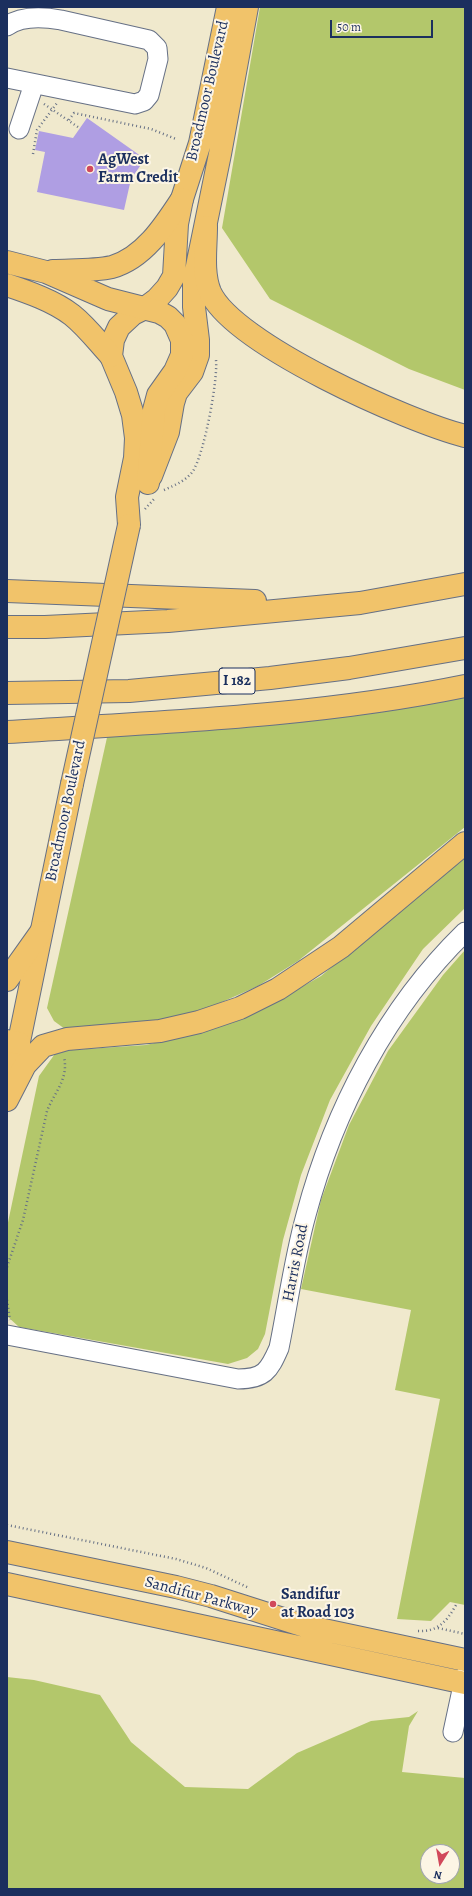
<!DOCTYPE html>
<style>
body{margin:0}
#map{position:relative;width:472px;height:1896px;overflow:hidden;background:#f0e9cd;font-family:Alegreya,serif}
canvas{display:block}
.frame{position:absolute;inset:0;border:8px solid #1b2f5e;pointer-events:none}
.north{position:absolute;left:420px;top:1844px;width:40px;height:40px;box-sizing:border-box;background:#fcf5e5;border:1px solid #a2a6af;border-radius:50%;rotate:191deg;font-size:11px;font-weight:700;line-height:16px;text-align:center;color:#1b2f5e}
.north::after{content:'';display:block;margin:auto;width:14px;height:18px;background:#d1495b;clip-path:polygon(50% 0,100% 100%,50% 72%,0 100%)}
.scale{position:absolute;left:330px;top:20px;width:103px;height:18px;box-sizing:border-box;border:2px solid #1b2f5e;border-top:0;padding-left:5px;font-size:12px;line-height:14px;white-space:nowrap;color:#1b2f5e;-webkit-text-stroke:3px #fcf5e5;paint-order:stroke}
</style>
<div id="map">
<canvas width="472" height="1896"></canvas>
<div class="frame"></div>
<div class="north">N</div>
<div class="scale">50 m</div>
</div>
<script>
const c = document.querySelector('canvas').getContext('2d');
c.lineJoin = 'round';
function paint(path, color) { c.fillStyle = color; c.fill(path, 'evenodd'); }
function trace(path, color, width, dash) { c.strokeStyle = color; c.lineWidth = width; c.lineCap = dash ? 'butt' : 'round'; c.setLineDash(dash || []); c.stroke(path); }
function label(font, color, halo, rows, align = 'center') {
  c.font = font + ' Alegreya,serif'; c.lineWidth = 4; c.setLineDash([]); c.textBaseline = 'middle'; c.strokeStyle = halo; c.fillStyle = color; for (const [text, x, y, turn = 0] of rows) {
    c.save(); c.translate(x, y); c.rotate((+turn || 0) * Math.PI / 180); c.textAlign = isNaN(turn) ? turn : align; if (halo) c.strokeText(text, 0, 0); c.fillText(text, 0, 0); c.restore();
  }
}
paint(new Path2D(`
 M260 7H465V390L409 369 270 299 222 228Z
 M465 690V827L298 961 258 986 213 1006 169 1020 65 1029 54 1021 47 1008 108 733Z
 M465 857V908L423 949 371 1026 330 1100 301 1175 283 1240 265 1334 258 1349 247 1358 228 1364 19 1327 7 1316V1227L39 1076 57 1051 146 1045 210 1030 265 1008 321 976Z
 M465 950V1605L450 1602 431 1621 397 1619 440 1399 395 1390 411 1310 301 1289 321 1200 349 1125 388 1051 443 975Z
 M7 1677 34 1680 100 1695 131 1742 185 1787 248 1789 297 1753 371 1721 409 1717 418 1711 409 1726 402 1772 465 1778V1889H7ZM428 1852H452V1876H428Z`), '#b3c76b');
paint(new Path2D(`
 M87 118 145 159 131 179 124 210 37 192 45 152 35 150 39 131 73 138Z`), '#af9ee3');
const minor = new Path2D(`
 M7 26C21 16 44 17 61 20L149 40 157 48 158 59 149 95 144 101 135 104 7 78
 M19 129 34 84
 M7 1335 238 1379C264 1379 269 1371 279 1348 288 1304 294 1258 306 1215 334 1110 387 1008 465 932
 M453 1732 465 1676`);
const major = new Path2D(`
 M151 476 168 432 173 403 176 393 192 372 198 355V340L194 307V281L220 154 247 7
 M129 525 127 497 135 458 136 438 133 415 126 392 111 356 113 340 119 327 133 314 145 308 157 299 167 288 174 276 177 224 182 199 200 143 228 7
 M9 1090 72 784
 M7 1552 176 1587 211 1596 305 1626 465 1660
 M7 1584 465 1683`);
const highway = new Path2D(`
 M206 227C206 248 202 272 210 292 233 344 409 422 465 436
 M7 262 46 272 108 299 159 312 168 317 175 324 182 340V355L175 371 158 395 154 410 148 483
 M53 271C72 270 93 271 112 267 144 258 165 225 182 199
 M7 285C28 292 54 301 72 315 87 327 98 342 111 356
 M7 591 255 601
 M7 627H45L168 621 360 603 465 584
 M7 693 129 691 270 678 349 668 465 648
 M7 732C160 722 314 717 465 686
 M7 980 41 932
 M7 1041 19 1043
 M7 1100 25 1065 43 1046 67 1039 160 1031 199 1022 240 1008 278 989 341 947 465 843`);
trace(minor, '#667085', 21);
trace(major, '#667085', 24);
trace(highway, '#667085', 24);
trace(new Path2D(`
 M44 104 78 127
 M69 120 74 113 151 129 176 139
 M33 154 37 130 57 103
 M164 490C175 485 186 481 193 471 204 454 218 381 216 360
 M145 509 154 499
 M7 1267 23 1220 47 1111C54 1093 69 1079 64 1057
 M7 1300 10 1320
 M7 1525 176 1559 206 1568 249 1588
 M438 1628 465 1634
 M418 1631C438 1632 447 1621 456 1605`), '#667085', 2.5, [1, 3]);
trace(minor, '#fff', 19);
trace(major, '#f1c36a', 22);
trace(highway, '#f1c36a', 22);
const majorBridge = new Path2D(`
 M72 784 129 525`);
trace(majorBridge, '#667085', 24, []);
trace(majorBridge, '#f1c36a', 22);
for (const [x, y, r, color] of [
 [90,169,4,"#d1495b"],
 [273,1604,4,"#d1495b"]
]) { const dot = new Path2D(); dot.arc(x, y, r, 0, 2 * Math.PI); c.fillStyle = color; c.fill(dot); trace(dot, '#fcf5e5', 1.5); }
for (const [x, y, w] of [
 [237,681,36]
]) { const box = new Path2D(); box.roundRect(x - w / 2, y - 13, w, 26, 3); c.fillStyle = '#fcf5e5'; c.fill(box); trace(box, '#1b2f5e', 1); }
label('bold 15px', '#1b2f5e', null, [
 ["I 182",237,681]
]);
label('16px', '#1b2f5e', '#fcf5e5', [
 ["Broadmoor Boulevard",208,91,-77],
 ["Broadmoor Boulevard",66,811,-78],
 ["Harris Road",296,1263,-79],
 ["Sandifur Parkway",201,1597,15]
]);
label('bold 16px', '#1b2f5e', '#fcf5e5', [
 ["AgWest",98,160],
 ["Farm Credit",98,178],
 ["Sandifur",281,1595],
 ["at Road 103",281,1613]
], 'left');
</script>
